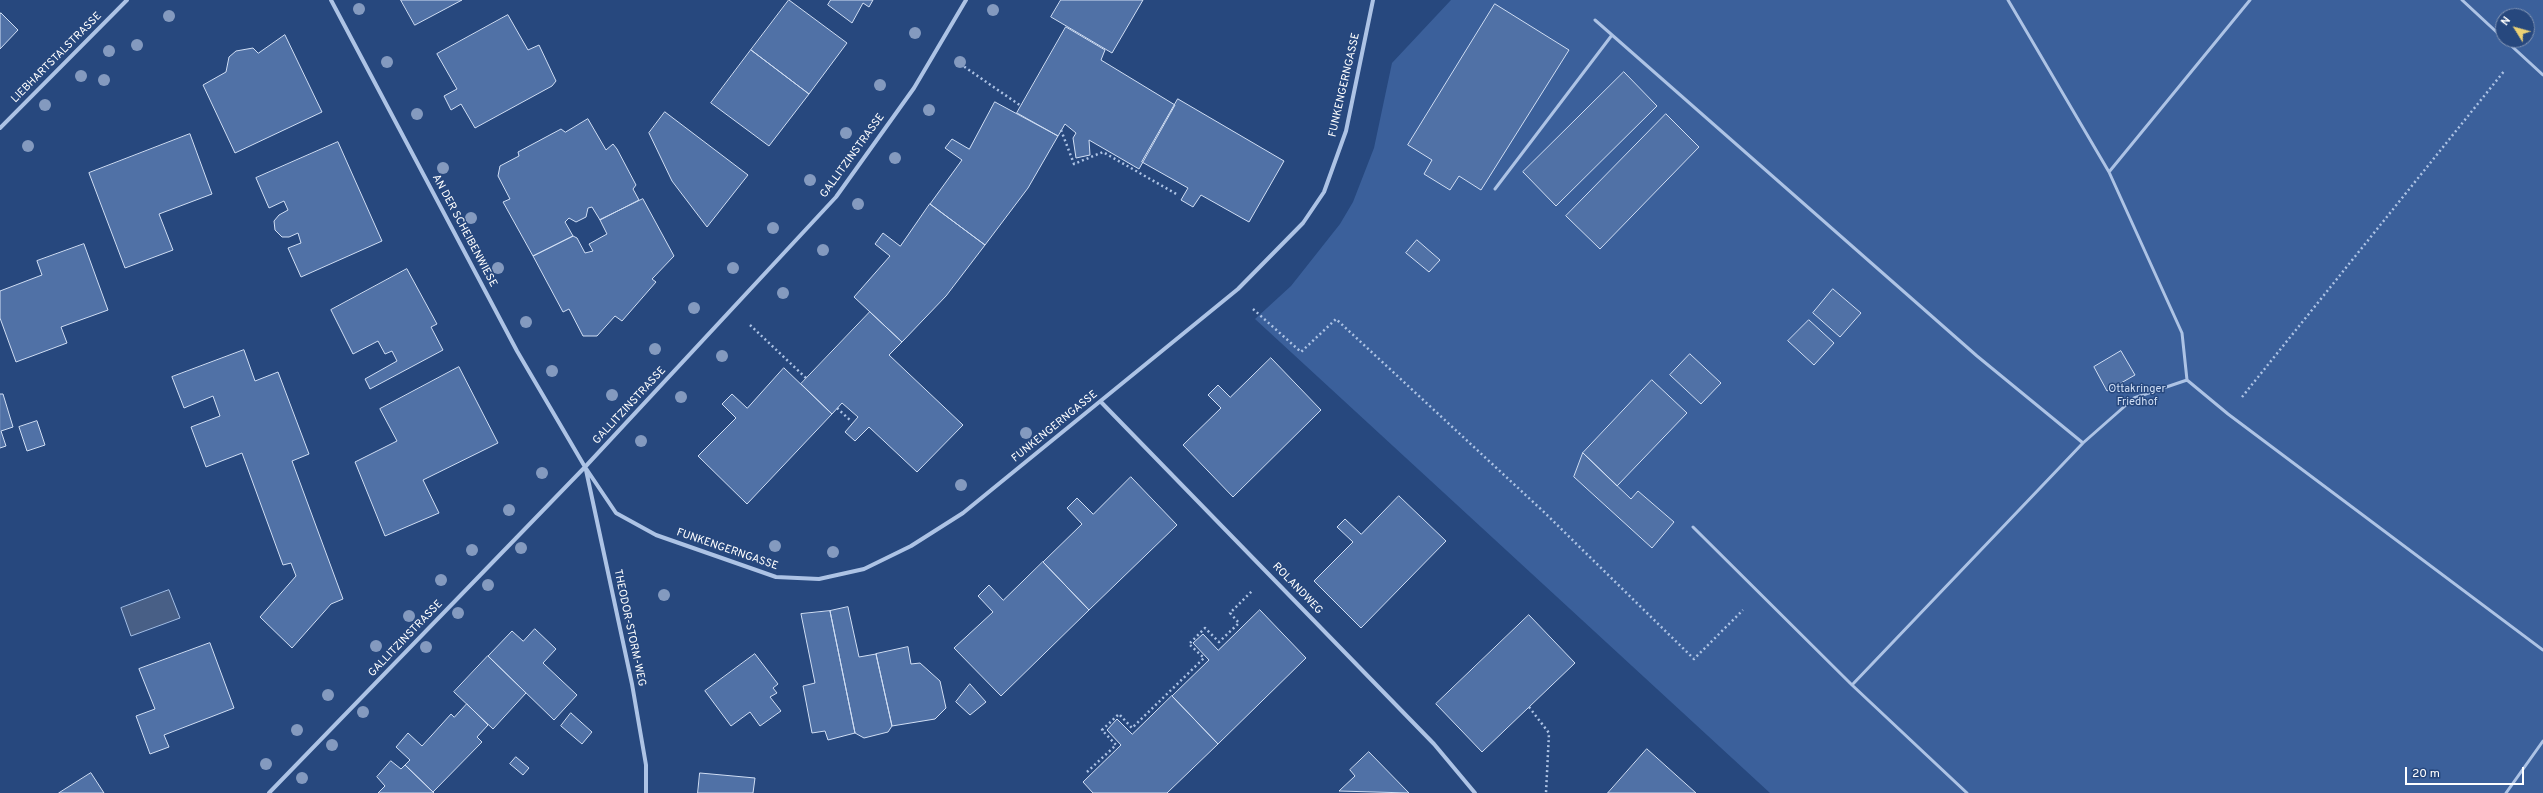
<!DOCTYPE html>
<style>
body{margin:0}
#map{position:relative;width:2543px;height:793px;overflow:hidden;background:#27487e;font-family:Overpass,sans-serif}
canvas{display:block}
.north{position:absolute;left:2495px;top:8px;width:40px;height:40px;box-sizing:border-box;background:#27487e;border:1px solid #7d91b2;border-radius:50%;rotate:307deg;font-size:11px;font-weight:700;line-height:16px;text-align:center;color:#fff}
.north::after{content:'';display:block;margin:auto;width:14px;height:18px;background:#ecd174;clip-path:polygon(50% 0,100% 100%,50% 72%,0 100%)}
.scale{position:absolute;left:2405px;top:767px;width:119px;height:18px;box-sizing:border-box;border:2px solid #fff;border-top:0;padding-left:5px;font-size:12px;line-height:14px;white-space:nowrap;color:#fff;-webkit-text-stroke:3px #27487e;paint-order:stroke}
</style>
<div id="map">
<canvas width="2543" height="793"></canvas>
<div class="north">N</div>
<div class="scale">20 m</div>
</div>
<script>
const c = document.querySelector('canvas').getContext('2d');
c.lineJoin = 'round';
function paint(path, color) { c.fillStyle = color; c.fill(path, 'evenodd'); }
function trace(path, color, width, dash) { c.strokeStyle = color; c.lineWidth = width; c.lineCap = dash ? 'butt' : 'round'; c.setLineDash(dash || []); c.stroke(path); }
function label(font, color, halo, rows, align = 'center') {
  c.font = font + ' Overpass,sans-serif'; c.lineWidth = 3; c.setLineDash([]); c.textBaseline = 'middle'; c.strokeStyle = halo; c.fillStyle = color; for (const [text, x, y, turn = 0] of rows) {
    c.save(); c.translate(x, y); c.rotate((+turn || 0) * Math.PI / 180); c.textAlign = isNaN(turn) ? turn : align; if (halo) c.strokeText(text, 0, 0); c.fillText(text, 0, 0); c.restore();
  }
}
paint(new Path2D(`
 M1451 0H2543V793H1770L1255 319 1291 286 1340 224 1353 202 1374 148 1392 63ZM2503 16H2527V40H2503Z`), '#3b609b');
const water = new Path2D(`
 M169 590 180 618 131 636 121 608Z`);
paint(water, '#485f86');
trace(water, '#a2bde5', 1);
const building = new Path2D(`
 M401 0H462L415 25Z
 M789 0 847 43 809 94 751 50Z
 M831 0H873L869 7 863 3 852 23 828 5Z
 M1061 0H1143L1112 53 1051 17Z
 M1495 4 1569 50 1481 190 1459 176 1450 190 1424 174 1432 160 1408 145Z
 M1 13 18 30 0 49V15Z
 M508 15 528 50 539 45 556 81 552 86 475 128 461 104 451 110 444 96 457 89 437 54Z
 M1066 27 1105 50 1101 60 1175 105 1139 169 1089 140 1090 155 1076 158 1073 138 1076 133 1065 124 1058 136 1017 113Z
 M285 35 322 112 235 153 203 85 226 72 229 57 236 51 253 48 258 53Z
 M751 50 809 94 769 146 711 103Z
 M1624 72 1657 106 1556 206 1523 172Z
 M1178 99 1284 161 1249 222 1201 195 1193 207 1181 200 1188 188 1142 162Z
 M995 102 1058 136 1028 188 985 245 930 204 962 160 945 148 952 139 969 149Z
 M665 112 748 175 707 227 672 181 649 133Z
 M1666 114 1699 147 1600 249 1566 216Z
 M588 119 606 150 613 144 617 149 636 185 633 189 639 200 600 220 592 207 588 208 586 217 576 222 569 218 565 222 573 236 533 256 503 202 510 199 498 176 500 166 519 156 518 152 561 129 565 132Z
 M190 134 212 194 159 214 173 250 125 268 89 173Z
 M338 142 382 241 301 277 288 248 301 243 298 233 289 237H282L275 230 274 221 279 215 288 210 284 201 269 208 256 178Z
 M643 199 674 256 652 279 656 282 622 321 615 316 597 336H583L569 309 563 312 533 256 573 236 577 238 585 253 593 251 589 244 607 234 600 220Z
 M930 204 985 245 946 296 902 342 854 297 890 256 875 244 883 233 900 246Z
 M1417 240 1440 260 1429 272 1406 253Z
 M84 244 108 310 61 327 67 343 16 362 0 318V291L42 275 37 261Z
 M407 269 437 324 431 327 443 350 370 389 365 379 397 361 392 351 385 354 378 341 353 354 331 310Z
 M1833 289 1861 313 1840 337 1813 313Z
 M870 312 902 342 889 355 963 425 917 472 869 427 855 441 845 432 858 417 842 403 832 414 801 384Z
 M1809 320 1834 343 1814 365 1788 341Z
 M244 350 255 381 278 372 309 454 292 461 343 599 331 604 292 648 260 617 296 576 291 563 283 565 242 453 206 467 191 427 220 416 213 396 184 408 172 377Z
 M2121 351 2135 375 2107 391 2094 367Z
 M1690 354 1721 383 1701 404 1670 375Z
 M1271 358 1321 410 1233 497 1183 445 1221 408 1208 395 1218 385 1230 397Z
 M459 367 498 443 423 480 439 513 385 536 355 462 397 441 380 409Z
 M784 368 832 414 747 504 698 456 736 418 722 404 732 394 747 408Z
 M1652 380 1687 413 1617 486 1583 453Z
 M0 394H3L13 427 1 431 6 446 0 448Z
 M37 421 45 445 27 451 19 427Z
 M1583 453 1631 499 1638 491 1674 522 1652 548 1574 477Z
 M1131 477 1177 525 1089 610 1043 562 1082 524 1067 508 1077 498 1093 514Z
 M1399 496 1446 541 1361 628 1314 581 1353 542 1337 527 1345 519 1361 534Z
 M1043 562 1089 610 1001 696 954 648 993 612 978 596 989 585 1003 600Z
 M848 607 859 657 876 654 892 726 888 732 864 738 855 733 830 611Z
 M1260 610 1306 658 1218 744 1172 696 1209 660 1193 643 1203 634 1218 650Z
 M830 611 855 733 828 740 825 731 812 733 803 686 815 683 801 614Z
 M1529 615 1575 663 1482 752 1436 704Z
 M535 629 556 649 543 663 577 695 554 720 488 656 512 631 523 641Z
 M210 643 234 708 164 735 169 747 150 754 136 716 155 709 139 669Z
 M908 647 911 664 920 663 940 681 946 708 935 719 892 726 876 654Z
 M755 654 778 684 773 688 777 693 770 697 781 711 760 726 750 712 731 726 705 691Z
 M488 656 526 693 493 729 454 692Z
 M970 684 986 702 970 715 956 702Z
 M1172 696 1218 744 1167 793H1093L1083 782 1121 745 1107 730 1117 719 1132 734Z
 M467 704 488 725 477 737 482 742 433 792 405 765 410 760 396 747 408 733 422 746 451 714 454 717Z
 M571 713 592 732 582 744 561 726Z
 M1647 749 1696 793H1608Z
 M1369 752 1409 793 1339 791 1355 776 1350 770Z
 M516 757 529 768 523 775 510 764Z
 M391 761 401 769 405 765 434 793H378L385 786 377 777Z
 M91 773 104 793H59Z
 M700 773 755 778 753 793H698Z`);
paint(building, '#5071a6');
trace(building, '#d0def4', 1);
trace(new Path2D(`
 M956 61 1021 106
 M1061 130 1074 164 1103 152 1178 195
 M1253 309 1301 352 1336 319 1545 513 1694 659 1743 610
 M750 325 806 378
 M2242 397 2505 70
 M837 408 851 421
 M1529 707 1549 733 1546 793
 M1087 772 1116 745 1102 730 1119 714 1132 728 1204 658 1189 644 1205 628 1219 642 1239 623 1230 613 1252 591`), '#adc3e5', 2.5, [2, 3]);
trace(new Path2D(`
 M2008 0 2109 172 2182 333 2187 380
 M2462 0 2503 38
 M1595 20 1977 356 2083 443
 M2505 40 2543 75
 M2109 172 2250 0
 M1495 189 1612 35
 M1693 527 1852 685 1967 793
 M1852 685 2083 443 2134 398 2187 380 2228 414 2543 650
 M2506 793 2543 741`), '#adc3e5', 3);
trace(new Path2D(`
 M331 0 517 351 585 467 616 513 656 535 776 577 819 579 864 569 911 546 963 513 1238 289 1303 223 1324 192 1346 131 1373 0
 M0 128 127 0
 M1101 402 1434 744 1475 793
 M586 470 632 684 646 765V793
 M269 793 585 467 836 197 914 88 966 0`), '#adc3e5', 4);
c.fillStyle = '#849abf';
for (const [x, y] of [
 [359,9],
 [993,10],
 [169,16],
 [915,33],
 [137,45],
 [109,51],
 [387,62],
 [960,62],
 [81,76],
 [104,80],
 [880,85],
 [45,105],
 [929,110],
 [417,114],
 [846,133],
 [28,146],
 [895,158],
 [443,168],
 [810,180],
 [858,204],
 [471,218],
 [773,228],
 [823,250],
 [498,268],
 [733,268],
 [783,293],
 [694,308],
 [526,322],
 [655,349],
 [722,356],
 [552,371],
 [612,395],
 [681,397],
 [1026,433],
 [641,441],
 [542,473],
 [961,485],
 [509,510],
 [775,546],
 [521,548],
 [472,550],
 [833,552],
 [441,580],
 [488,585],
 [664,595],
 [458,613],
 [409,616],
 [376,646],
 [426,647],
 [328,695],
 [363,712],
 [297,730],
 [332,745],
 [266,764],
 [302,778]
]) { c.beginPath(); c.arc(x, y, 6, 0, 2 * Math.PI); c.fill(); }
label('11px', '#fff', '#27487e', [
 ["LIEBHARTSTALSTRASSE",57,58,-45],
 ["FUNKENGERNGASSE",1345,85,-77],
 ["GALLITZINSTRASSE",853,156,-54],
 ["AN DER SCHEIBENWIESE",464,231,62],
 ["GALLITZINSTRASSE",630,406,-47],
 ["FUNKENGERNGASSE",1055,427,-39],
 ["FUNKENGERNGASSE",727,550,19],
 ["ROLANDWEG",1297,589,46],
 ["THEODOR-STORM-WEG",629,628,78],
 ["GALLITZINSTRASSE",406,639,-46]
]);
label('11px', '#d0def4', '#27487e', [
 ["Ottakringer",2137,390],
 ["Friedhof",2137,403]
]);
</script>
